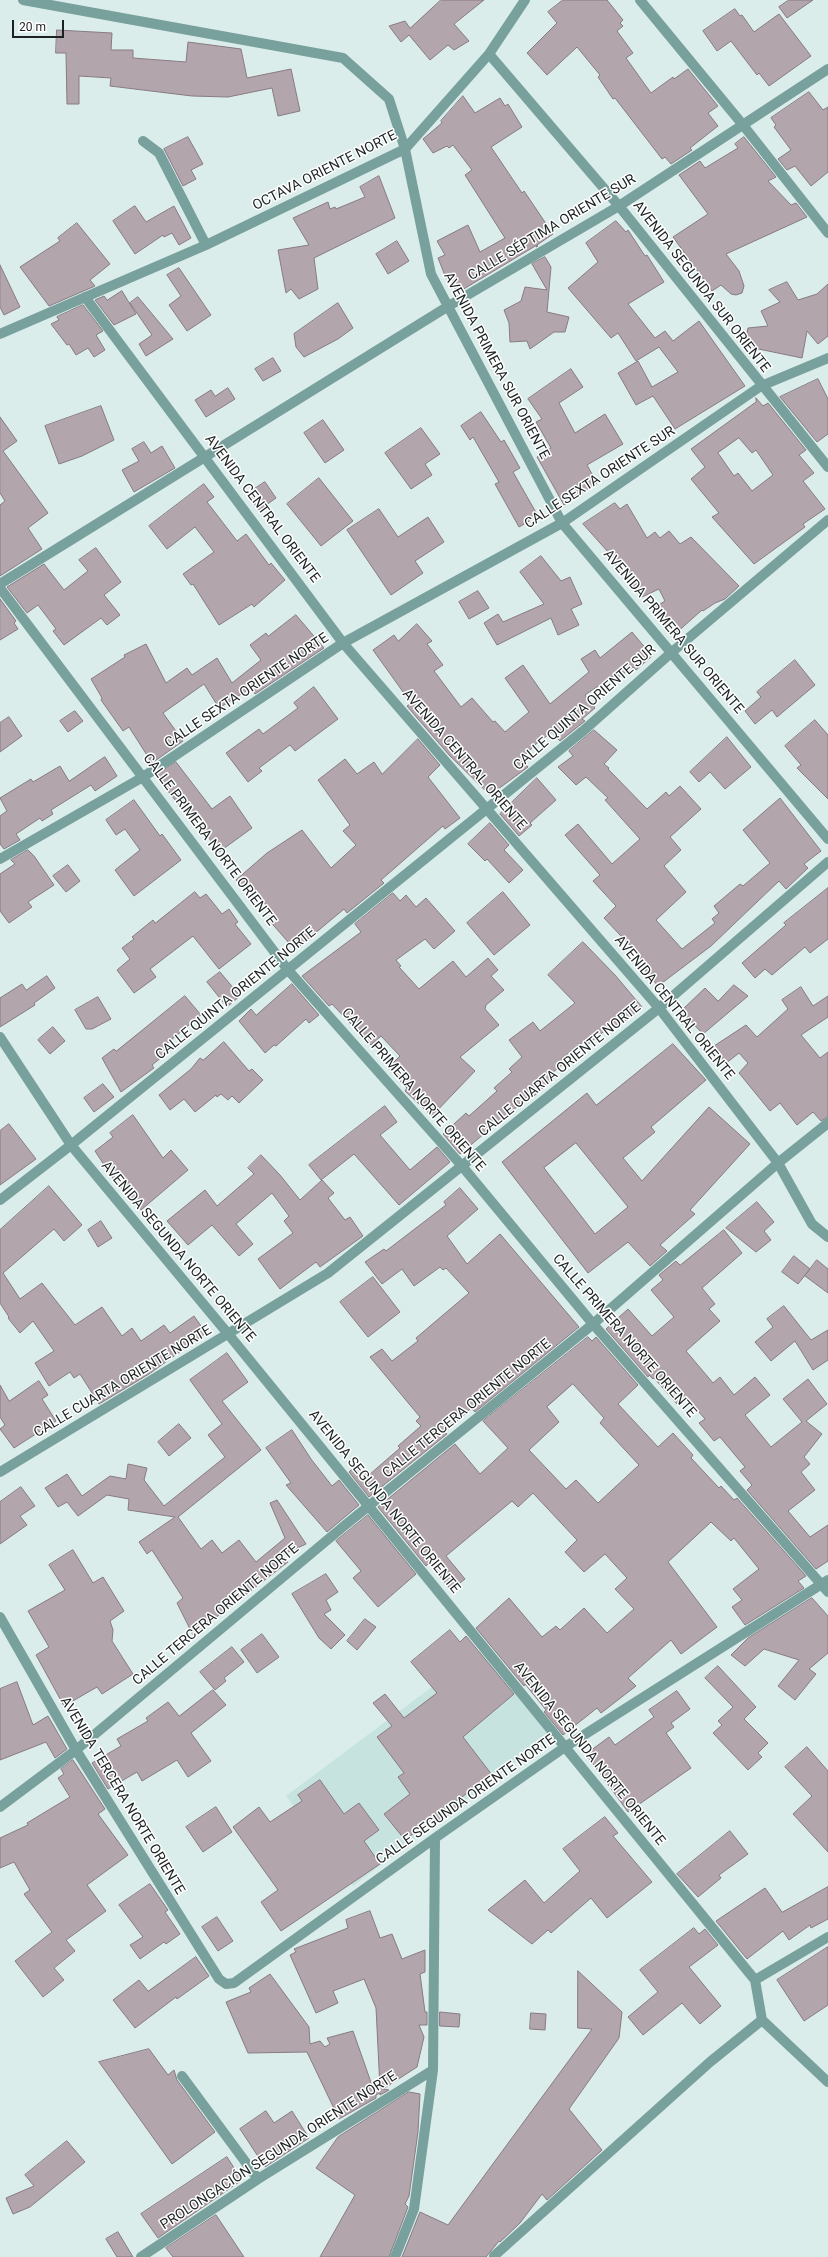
<!DOCTYPE html>
<meta charset="utf-8">
<style>
body{margin:0}
#map{position:relative;width:828px;height:2257px;overflow:hidden;background:#daedeb;font-family:Roboto,sans-serif}
canvas{display:block}
.scale{position:absolute;left:12px;top:20px;width:52px;height:18px;box-sizing:border-box;border:2px solid #1b2221;border-top:0;padding-left:5px;font-size:12px;line-height:14px;white-space:nowrap;color:#1b2221;-webkit-text-stroke:3px #fff;paint-order:stroke}
</style>
<div id="map">
<canvas width="828" height="2257"></canvas>
<div class="scale">20 m</div>
</div>
<script>
const c = document.querySelector('canvas').getContext('2d');
c.lineJoin = 'round';
function paint(path, color) { c.fillStyle = color; c.fill(path, 'evenodd'); }
function trace(path, color, width, dash) { c.strokeStyle = color; c.lineWidth = width; c.lineCap = dash ? 'butt' : 'round'; c.setLineDash(dash || []); c.stroke(path); }
function label(font, color, halo, rows, align = 'center') {
  c.font = font + ' Roboto,sans-serif'; c.lineWidth = 3; c.setLineDash([]); c.textBaseline = 'middle'; c.strokeStyle = halo; c.fillStyle = color; for (const [text, x, y, turn = 0] of rows) {
    c.save(); c.translate(x, y); c.rotate((+turn || 0) * Math.PI / 180); c.textAlign = isNaN(turn) ? turn : align; if (halo) c.strokeText(text, 0, 0); c.fillText(text, 0, 0); c.restore();
  }
}
paint(new Path2D(`
 M480 1651 550 1736 353 1886 286 1796Z`), '#c7e3e0');
const building = new Path2D(`
 M441 0H484L454 24 469 41 454 50 448 45 430 60 409 35 401 42 389 26 405 21 410 28Z
 M563 0H607L623 20 620 23 623 26 617 31 633 53 626 58 651 93 673 77 674 79 688 69 718 106 708 113 718 126 690 148 692 150 671 164 665 157 662 159 615 98 613 99 598 77 600 75 577 47 547 75 527 53 557 23 548 12Z
 M789 0H813L787 18 779 7Z
 M735 9 740 16 742 15 754 32 779 14 811 56 769 86 759 73 757 75 731 41 717 51 703 31Z
 M57 30 112 33 111 50H133V58L186 62 188 42 241 49 247 78 291 69 300 111 278 116 272 88 228 97 192 96 110 86 111 78 79 76V104H67L66 53H56Z
 M809 92 823 110 828 107V172L811 186 795 166 787 170 778 159 791 150 774 127 776 125 771 118Z
 M463 96 475 113 500 98 505 106 508 104 522 127 491 147 522 193 524 191 553 234 537 245 538 246 536 247 537 245 457 293 451 278H446L438 258 445 255 437 241 468 225 480 252 505 238 465 175 472 170 453 145 449 148 447 146 433 153 423 139 442 123 441 121Z
 M188 137 203 164 191 170 196 179 183 186 164 149Z
 M744 137 776 177 768 181 791 205 796 203 807 217 726 254 739 271 744 286 742 293 736 295 731 294 721 285 712 291 673 237 708 214 679 175 700 161 705 168 738 148 735 144Z
 M379 176 395 218 314 258 318 289 299 299 291 289 286 293 278 250 309 245 293 218 328 202 330 209 335 207 336 209 365 197 360 187Z
 M135 206 146 222 174 206 191 238 179 245 172 233 164 237 163 235 135 254 113 221Z
 M616 221 626 232 628 230 645 256 647 255 664 282 628 304 655 338 665 331 673 341 699 321 745 386 675 429 653 396 636 405 618 373 638 361 652 387 678 372 659 347 636 361 618 333 611 338 568 288 598 262 586 243Z
 M77 223 110 264 90 280 95 286 49 306 20 267 60 241 58 238Z
 M397 241 409 261 388 274 376 254Z
 M545 257 551 267 547 312 569 317 565 332H554L530 349 527 341 510 342 509 323 504 310 521 301 525 287 547 290 532 264Z
 M0 265 20 307 4 315 0 307Z
 M179 268 211 315 187 331 169 305 181 296 167 275Z
 M787 282 798 300 817 294 828 284V336L818 344 807 331 802 358 744 346 748 328 768 326 761 311 780 302 769 290Z
 M122 291 136 314 114 325 95 300 104 296 107 300Z
 M138 297 173 339 146 356 139 344 152 335 130 303Z
 M338 303 353 328 338 339 304 357 296 347 294 334Z
 M83 305 103 331 96 335 105 350 94 357 88 348 76 355 69 344 67 345 51 324 59 320 57 317Z
 M273 358 281 371 263 381 255 369Z
 M571 369 583 387 559 403 575 433 605 414 623 444 587 465 597 483 564 505 537 457 551 448 536 422 542 419 528 399Z
 M818 379 828 399V434L817 442 780 397Z
 M228 388 235 399 206 417 195 400 211 390 215 396Z
 M756 398 763 406 768 403 806 450 799 455 814 473 803 481 825 509 803 524 805 527 754 564 712 517 719 513 691 479 705 467 691 449 756 402ZM739 438 752 453 756 450 773 475 752 491 738 473 734 476 718 453Z
 M101 406 114 440 82 456 59 464 45 426Z
 M481 412 501 442 504 440 520 468 513 472 538 516 519 527 495 484 499 482 473 437 470 440 461 426Z
 M0 417 17 441 3 451 48 513 28 528 42 549 0 576V505L5 501 0 493Z
 M323 420 344 450 325 463 304 433Z
 M421 428 440 454 425 464 432 475 411 489 385 453Z
 M144 442 151 453 162 446 175 468 134 492 122 470 139 461 132 449Z
 M319 478 353 521 321 546 287 504Z
 M265 482 276 498 259 510 247 494Z
 M204 484 214 497 207 502 237 541 246 534 269 565 271 563 285 580 254 607 252 604 219 625 193 584 191 585 183 574 214 552 195 527 167 549 149 526Z
 M615 503 620 509 627 504 647 538 655 532 660 538 669 531 680 544 691 537 739 586 725 599 715 603 703 611 702 610 675 634 652 609 665 601 659 589 642 597 615 564 617 562 583 524Z
 M379 509 398 537 428 517 444 542 415 561 423 573 391 595 347 530Z
 M96 548 121 582 104 595 120 615 107 625 101 618 64 645 53 631 56 629 38 605 27 613 7 587 44 564 64 590 88 571 79 560Z
 M541 556 561 581 570 577 582 604 571 609 579 625 558 635 551 618 497 645 484 623 498 614 503 622 544 604 520 572Z
 M478 591 489 608 469 619 459 602Z
 M0 599 16 621 14 623 18 629 0 640Z
 M296 615 324 648 255 694 251 688 219 708 204 684 163 713 183 741 152 763 129 727 123 731 101 700 102 698 91 679 125 657 124 655 146 644 166 683 187 668 192 675 217 658 232 683 261 660 250 645 266 633 268 636Z
 M417 624 432 641 427 644 443 665 434 671 461 707 472 698 493 722 495 721 505 732 529 712 505 678 523 665 550 704 589 672 581 659 595 650 600 658 632 632 652 656 636 670 633 667 616 679 613 676 585 695 595 708 582 719 585 721 560 741 552 732 536 744 521 759 528 767 490 795 450 756 418 719 407 706 411 703 373 650 394 635 398 641Z
 M795 660 815 685 777 717 772 710 755 724 745 711 761 697 757 692Z
 M314 687 338 719 295 751 290 745 259 768 262 771 248 782 226 753 259 729 263 734 298 708 294 703Z
 M75 711 83 721 68 732 60 721Z
 M9 717 22 736 0 752V723Z
 M815 720 828 735V799L797 768 801 765 785 746Z
 M594 730 617 750 604 764 609 768 608 769 647 809 666 792 669 796 680 786 701 809 670 837 681 850 664 866 686 892 656 920 682 949 715 923 712 919 719 913 714 906 740 884 743 886 770 863 743 830 780 798 821 851 804 864 808 868 786 889 779 881 711 946 658 986 635 958 639 955 604 918 616 906 593 881 600 875 565 835 578 824 612 864 640 839 605 800 608 798 586 777 576 785 558 767 573 756 569 751Z
 M727 737 751 767 725 789 710 772 699 782 690 772Z
 M418 739 440 765 428 777 460 818 445 829 443 826 381 880 384 883 347 913 344 909 295 950 268 919 273 914 251 886 246 891 236 880 267 853 302 830 331 868 356 845 343 831 350 825 318 780 345 759 357 774 374 762 382 774Z
 M105 757 117 776 95 791 91 785 51 810 53 814 42 821 40 818 16 834 20 840 4 849 0 844V816L7 811 0 798 31 779 33 782 60 766 69 781Z
 M176 762 212 809 230 796 252 828 219 852 183 802 179 805 160 781 162 780 158 774Z
 M537 778 556 800 530 823 532 825 519 836 500 814Z
 M134 800 160 836 162 834 181 860 134 896 115 870 140 850 125 829 116 835 106 820Z
 M490 823 509 845 504 850 523 870 509 883 487 859 485 861 468 844Z
 M28 850 34 856 54 885 28 902 32 907 9 923 0 911V874L15 864 11 860Z
 M68 865 80 881 66 892 53 876Z
 M828 888V939L810 953 805 947 772 975 765 969 755 978 742 963 786 925 784 923Z
 M195 892 200 898 206 894 222 914 229 909 238 922 235 924 251 944 219 969 193 936 150 969 156 977 134 993 117 970 130 959 122 948 134 939 132 937 153 920 155 923Z
 M503 892 530 925 494 955 467 923Z
 M393 893 400 901 406 895 416 907 426 898 455 931 434 949 425 939 396 960 401 966 399 967 419 989 453 961 466 977 488 958 498 970 491 976 504 990 486 1005 485 1009 499 1025 460 1057 475 1071 432 1116 405 1091 407 1088 388 1068 400 1056 381 1036 371 1045 332 1004 329 1006 302 976 361 932 355 924Z
 M583 942 615 975 642 1007 615 1029 612 1025 586 1046 583 1042 561 1059 564 1063 551 1074 554 1078 534 1096 531 1093 499 1124 498 1122 460 1154 443 1134 466 1113 469 1116 497 1091 494 1088 512 1072 509 1069 522 1057 509 1040 533 1022 540 1031 575 1003 548 975Z
 M220 972 240 996 227 1007 207 982Z
 M47 976 55 988 34 1003 35 1005 0 1027V998L22 984 26 990Z
 M292 984 319 1015 309 1023 306 1019 276 1046 274 1045 265 1053 239 1021 251 1009 256 1015Z
 M734 985 748 996 703 1034 681 1011 705 988 718 1001Z
 M801 987 813 1006 828 996V1017L801 1035 820 1058 828 1052V1117L821 1121 813 1112 797 1125 780 1103 770 1111 739 1073 748 1063 739 1053 725 1064 711 1048 746 1025 757 1037 788 1009 782 1000Z
 M185 996 201 1015 164 1046 168 1052 152 1065 154 1068 121 1092 102 1058 114 1049 116 1051Z
 M98 997 111 1019 92 1029H86L75 1010Z
 M53 1027 65 1041 50 1054 38 1040Z
 M224 1042 249 1071 252 1069 263 1080 239 1103 232 1096 228 1100 221 1094 217 1097 216 1095 195 1112 184 1099 170 1110 159 1095 191 1069 200 1058 203 1060Z
 M673 1044 706 1080 651 1127 655 1132 623 1158 642 1181 709 1107 750 1144 690 1210 695 1214 660 1245 667 1251 650 1266 628 1242 588 1273 502 1162 587 1093 596 1105ZM576 1143 628 1207 595 1234 544 1168Z
 M103 1084 114 1097 94 1112 84 1098Z
 M385 1106 397 1122 380 1135 410 1170 437 1147 450 1162 399 1205 354 1154 321 1180 309 1165Z
 M133 1115 163 1158 171 1150 188 1170 141 1210 114 1180 95 1151 113 1137 110 1133Z
 M9 1124 36 1159 0 1185V1131Z
 M261 1155 280 1175 300 1200 322 1180 334 1193 328 1198 345 1220 350 1217 363 1236 320 1267 316 1262 280 1289 258 1259 293 1233 284 1221 289 1216 272 1193 236 1224 253 1244 239 1256 212 1225 188 1245 167 1221 205 1190 217 1206 254 1174 248 1168Z
 M49 1186 82 1225 64 1241 54 1229 3 1273 20 1299 42 1283 75 1325 102 1307 122 1336 132 1328 141 1341 164 1325 170 1333 194 1316 206 1333 149 1374 99 1404 80 1374 74 1378 70 1372 49 1386 35 1363 54 1351 33 1321 20 1333 8 1318 9 1317 0 1303V1230Z
 M460 1188 478 1209 447 1236 467 1264 500 1234 579 1327 475 1412 471 1408 445 1432 447 1434 369 1497 349 1472 359 1463 369 1475 400 1448 398 1446 421 1426 416 1421 420 1417 370 1357 382 1349 392 1361 418 1341 416 1338 469 1293 446 1268 443 1270 440 1267 414 1286 402 1269 382 1284 365 1262 384 1249 386 1251 446 1205 444 1202Z
 M757 1202 774 1222 764 1231 771 1240 756 1252 726 1228Z
 M101 1221 112 1238 98 1247 88 1230Z
 M724 1230 742 1253 702 1288 715 1304 709 1309 720 1321 686 1351 713 1383 720 1377 734 1395 755 1377 770 1395 745 1415 771 1447 802 1422 783 1399 808 1379 827 1404 806 1421 822 1434 804 1457 810 1464 801 1472 815 1490 788 1511 810 1537 828 1525V1561L816 1569 747 1490 752 1485 740 1471 745 1467 720 1437 714 1441 699 1423 705 1419 686 1397 677 1404 654 1378 653 1379 649 1375 648 1377 606 1329 628 1309 652 1336 674 1317 651 1290 663 1280 659 1275 676 1261 680 1265Z
 M794 1256 810 1269 798 1284 782 1272Z
 M817 1260 828 1269V1293L805 1276Z
 M373 1277 400 1312 368 1337 340 1302Z
 M784 1306 811 1340 828 1330V1360L813 1370 795 1341 771 1361 755 1342 773 1327 767 1319Z
 M588 1337 592 1341 596 1337 638 1385 618 1404 658 1447 673 1433 693 1455 691 1458 719 1488 721 1486 734 1500 737 1498 806 1576 798 1581 804 1588 745 1625 732 1607 742 1600 733 1589 759 1569 734 1538 731 1541 711 1522 668 1562 717 1627 681 1654 671 1640 628 1678 636 1686 601 1713 597 1708 563 1735 544 1712 546 1710 525 1684 524 1686 476 1628 509 1598 542 1637 556 1626 560 1630 584 1608 607 1633 634 1609 615 1589 627 1578 605 1554 584 1572 565 1552 577 1540 533 1493 518 1507 512 1501 446 1556 465 1579 451 1590 429 1563 426 1566 378 1507 455 1444 480 1474 508 1448 483 1421ZM573 1384 604 1418 600 1423 639 1465 598 1503 576 1480 566 1489 529 1450 559 1422 547 1407Z
 M227 1353 248 1382 222 1401 261 1450 178 1517 201 1549 212 1540 222 1553 239 1540 256 1562 285 1538 270 1503 277 1500 306 1544 282 1555 288 1562 193 1635 177 1603 183 1598 152 1550 147 1554 139 1542 175 1517 128 1510 129 1499 107 1495 78 1516 67 1502 58 1507 45 1488 67 1474 82 1496 110 1476 126 1479 128 1464 147 1468 144 1480 164 1506 225 1457 208 1435 222 1424 190 1380Z
 M39 1381 48 1395 42 1399 56 1421 14 1448 0 1429 5 1425 0 1417V1385L9 1401Z
 M179 1424 191 1438 169 1456 158 1442Z
 M292 1430 311 1459 332 1486 339 1480 359 1505 327 1532 286 1485 291 1483 266 1448Z
 M21 1487 35 1506 20 1516 27 1525 0 1544V1502Z
 M368 1515 416 1574 378 1607 353 1578 361 1571 336 1541Z
 M73 1550 93 1583 103 1577 124 1611 110 1621 113 1630 112 1641 133 1674 102 1694 97 1687 64 1706 36 1655 49 1647 28 1611 65 1590 49 1565Z
 M326 1574 338 1592 326 1600 331 1610 324 1614 345 1635 331 1649 319 1638 292 1594Z
 M812 1598 828 1616V1653L809 1669 816 1674 795 1700 778 1686 799 1660 764 1649 745 1666 731 1655 748 1638Z
 M365 1619 376 1627 357 1650 347 1641Z
 M450 1630 460 1642 466 1636 514 1694 463 1737 492 1775 455 1802 459 1807 440 1821 436 1816 405 1840 384 1814 410 1794 398 1777 404 1773 377 1737 392 1726 373 1703 385 1694 404 1718 437 1693 411 1662Z
 M262 1634 279 1657 257 1673 241 1650Z
 M232 1647 244 1662 224 1678 226 1681 215 1690 200 1672Z
 M718 1666 756 1707 744 1719 768 1743 758 1753 762 1757 748 1770 713 1733 722 1725 718 1721 733 1707 705 1678Z
 M17 1682 33 1725 48 1716 67 1749 55 1758 46 1742 0 1760V1689Z
 M213 1690 226 1705 191 1733 211 1761 188 1777 177 1760 142 1781 137 1772 108 1789 92 1763 121 1746 117 1739 148 1721 146 1718 168 1702 179 1716Z
 M677 1691 690 1709 671 1723 674 1727 666 1733 691 1768 628 1812 586 1754 609 1737 615 1745 654 1717 649 1710Z
 M807 1747 828 1771V1852L793 1814 812 1796 785 1767Z
 M73 1760 105 1809 98 1814 128 1855 87 1885 106 1911 66 1940 75 1951 54 1968 64 1980 43 1997 15 1961 52 1932 24 1894 30 1890 14 1862 0 1868V1838L28 1825 27 1823 70 1797 58 1778 64 1774 61 1769Z
 M320 1780 344 1814 359 1803 379 1830 364 1841 380 1864 281 1931 261 1902 278 1890 233 1827 259 1807 270 1822 302 1801 298 1795Z
 M216 1807 232 1832 203 1852 186 1827Z
 M605 1817 618 1833 613 1836 652 1882 607 1918 591 1898 551 1933 548 1930 532 1944 488 1910 525 1880 544 1903 580 1871 563 1849Z
 M730 1831 748 1854 719 1875 721 1878 698 1897 677 1874Z
 M150 1884 168 1910 165 1912 180 1934 166 1944 164 1942 140 1959 130 1945 143 1937 119 1905Z
 M828 1887V1919L811 1928 810 1925 789 1940 783 1931 747 1959 716 1921 765 1888 782 1912Z
 M370 1911 380 1938 392 1934 402 1959 425 1950V1972L420 1974 425 2012H427V2025H419L424 2037 417 2067 383 2089 389 2090 380 2095V2093L376 2095V2098L339 2119 307 2052 248 2053 226 2002 251 1992 249 1988 270 1974 309 2027 310 2044 320 2041 325 2047 330 2044 327 2038 353 2031 373 2088H380L376 2008 364 1979 333 1991 338 2003 316 2013 290 1955 296 1952 294 1949 348 1928 346 1920Z
 M217 1917 233 1941 218 1951 202 1927Z
 M694 1928 699 1934 705 1929 718 1945 689 1967 721 2006 700 2024 682 2003 643 2035 628 2017 658 1992 640 1970Z
 M828 1947V2005L804 2021 777 1980Z
 M196 1957 209 1976 177 1999 176 1997 135 2028 113 2000 139 1980 148 1991Z
 M578 1971 622 2012 619 2038 569 2109 602 2150 547 2200 542 2194 520 2223 500 2242 499 2241 486 2257H402L420 2212 448 2225 592 2029 578 2028Z
 M440 2012 460 2014 459 2027 440 2026Z
 M531 2013 546 2014 545 2030 530 2029Z
 M149 2049 168 2075 174 2070 177 2080 215 2132 172 2164 99 2062Z
 M409 2092 420 2094 418 2132 409 2196 405 2204 408 2207 389 2257H320L355 2195 316 2168 338 2137Z
 M266 2111 274 2123 292 2111 309 2138 265 2167 240 2129Z
 M67 2141 85 2162 30 2207 13 2214 6 2198 34 2186 25 2175Z
 M227 2157 242 2180 158 2238 141 2214Z
 M216 2215 244 2257H173L166 2248Z
 M118 2232 133 2257H117L106 2239Z`);
paint(building, '#b3a5ac');
trace(building, '#887a82', 1);
trace(new Path2D(`
 M23 0 343 58 389 99 405 149 431 274 562 523 828 839
 M640 0 743 125 828 233
 M489 54 619 206 828 467
 M143 141 159 153 206 245
 M85 297 343 643 659 1008 778 1163 812 1224 828 1237
 M0 334 206 245 405 149 489 54 525 0
 M0 584 447 307 619 206 828 69
 M0 588 288 970 462 1166 593 1324 828 1592
 M0 859 143 777 343 643 562 523 761 386 828 358
 M0 1037 71 1145 229 1335 755 1980 762 2020 828 2082
 M0 1200 71 1145 583 731 672 652 828 520
 M0 1472 328 1273 659 1008 828 862
 M0 1617 76 1750 219 1979 226 1984 234 1983 435 1838 565 1747 828 1580
 M0 1807 76 1750 344 1526 593 1324 778 1163 828 1123
 M755 1980 828 1937
 M182 2076 258 2179
 M494 2256 710 2062 762 2020
 M141 2257 258 2179 433 2070
 M395 2257 414 2209 433 2070 435 1838`), '#78a09c', 10);
label('14px', '#1b2221', '#fff', [
 ["OCTAVA ORIENTE NORTE",325,171,-27],
 ["CALLE SÉPTIMA ORIENTE SUR",552,228,-31],
 ["AVENIDA SEGUNDA SUR ORIENTE",701,287,52],
 ["AVENIDA PRIMERA SUR ORIENTE",496,366,62],
 ["CALLE SEXTA ORIENTE SUR",600,478,-33],
 ["AVENIDA CENTRAL ORIENTE",262,509,53],
 ["AVENIDA PRIMERA SUR ORIENTE",673,632,50],
 ["CALLE SEXTA ORIENTE NORTE",247,691,-34],
 ["CALLE QUINTA ORIENTE SUR",585,708,-41],
 ["AVENIDA CENTRAL ORIENTE",464,760,49],
 ["CALLE PRIMERA NORTE ORIENTE",209,840,53],
 ["CALLE QUINTA ORIENTE NORTE",236,994,-39],
 ["AVENIDA CENTRAL ORIENTE",674,1008,51],
 ["CALLE CUARTA ORIENTE NORTE",560,1070,-39],
 ["CALLE PRIMERA NORTE ORIENTE",413,1090,49],
 ["AVENIDA SEGUNDA NORTE ORIENTE",178,1252,50],
 ["CALLE PRIMERA NORTE ORIENTE",624,1336,49],
 ["CALLE CUARTA ORIENTE NORTE",123,1382,-31],
 ["CALLE TERCERA ORIENTE NORTE",467,1409,-39],
 ["AVENIDA SEGUNDA NORTE ORIENTE",384,1502,51],
 ["CALLE TERCERA ORIENTE NORTE",216,1615,-40],
 ["AVENIDA SEGUNDA NORTE ORIENTE",589,1754,51],
 ["AVENIDA TERCERA NORTE ORIENTE",122,1796,59],
 ["CALLE SEGUNDA ORIENTE NORTE",466,1800,-35],
 ["PROLONGACIÓN SEGUNDA ORIENTE NORTE",279,2151,-33]
]);
</script>
